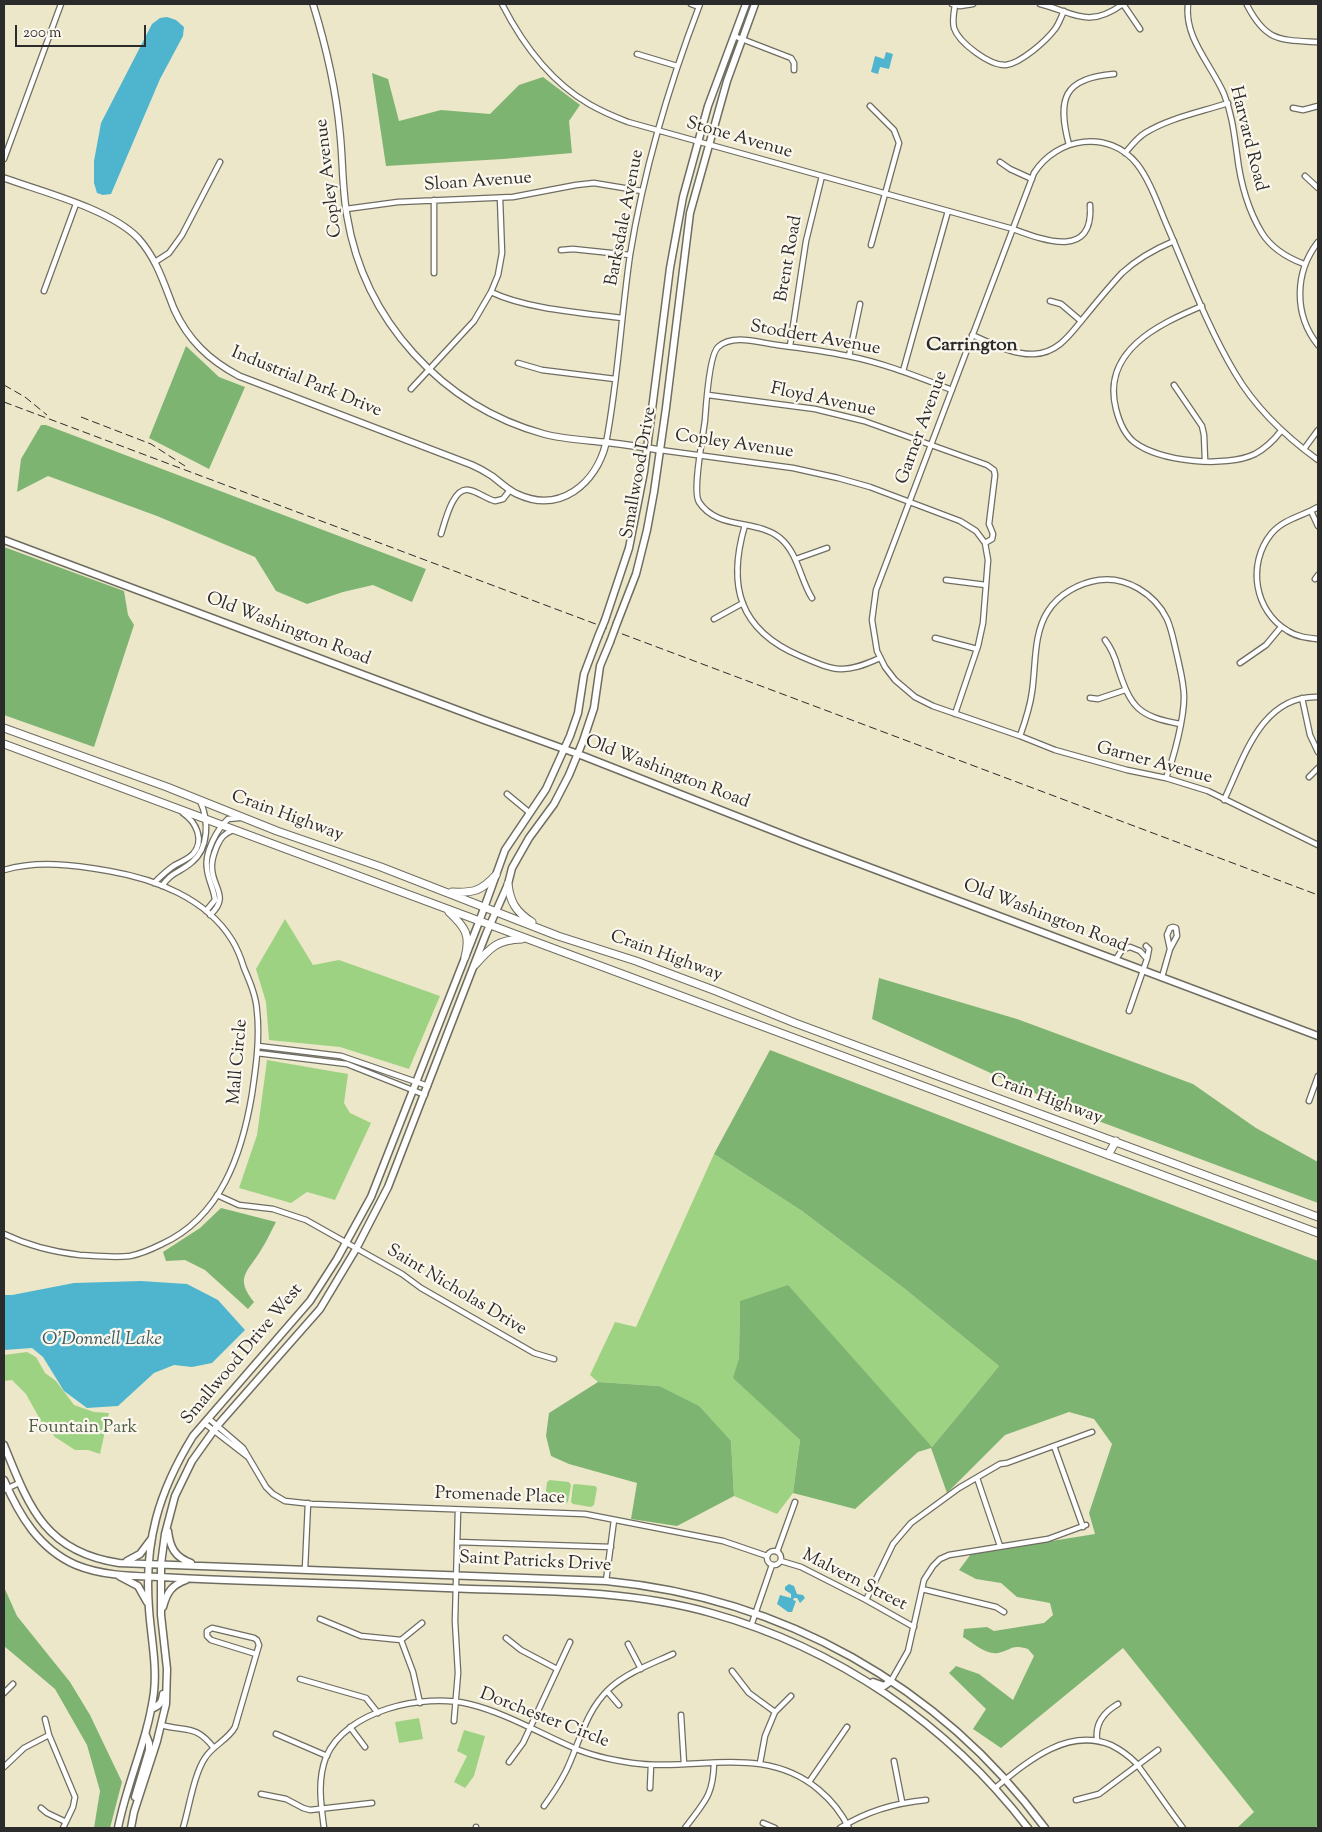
<!DOCTYPE html>
<style>
body{margin:0}
#map{position:relative;width:1322px;height:1832px;overflow:hidden;background:#ede7c9;font-family:"Sorts Mill Goudy",serif}
canvas{display:block}
.frame{position:absolute;inset:0;border:5px solid #2b2b2b;pointer-events:none}
.scale{position:absolute;left:15px;top:25px;width:131px;height:22px;box-sizing:border-box;border:2px solid #2b2b2b;border-top:0;padding-left:6px;font-size:15px;line-height:18px;white-space:nowrap;color:#2b2b2b;-webkit-text-stroke:4px #fbf7ec;paint-order:stroke}
</style>
<div id="map">
<canvas width="1322" height="1832"></canvas>
<div class="frame"></div>
<div class="scale">200 m</div>
</div>
<script>
const c = document.querySelector('canvas').getContext('2d');
c.lineJoin = 'round';
function paint(path, color) { c.fillStyle = color; c.fill(path, 'evenodd'); }
function trace(path, color, width, dash) { c.strokeStyle = color; c.lineWidth = width; c.lineCap = dash ? 'butt' : 'round'; c.setLineDash(dash || []); c.stroke(path); }
function label(font, color, halo, rows, align = 'center') {
  c.font = font + ' "Sorts Mill Goudy",serif'; c.lineWidth = 4.5; c.setLineDash([]); c.textBaseline = 'middle'; c.strokeStyle = halo; c.fillStyle = color; for (const [text, x, y, turn = 0] of rows) {
    c.save(); c.translate(x, y); c.rotate((+turn || 0) * Math.PI / 180); c.textAlign = isNaN(turn) ? turn : align; if (halo) c.strokeText(text, 0, 0); c.fillText(text, 0, 0); c.restore();
  }
}
paint(new Path2D(`
 M285 919 313 965 339 960 440 996 409 1069 340 1047 269 1040 266 1002 256 969Z
 M267 1060 348 1074 344 1103 350 1113 371 1123 335 1200 307 1192 291 1203 239 1188 257 1135Z
 M714 1154 802 1211 905 1289 999 1366 932 1447 740 1301 739 1358 734 1378 800 1440 793 1493 777 1514 734 1496 731 1441 659 1386 598 1382 590 1375 615 1322 636 1327Z
 M27 1352 36 1357 45 1373 56 1381 74 1405 94 1412 109 1413 100 1454 88 1450H75L55 1437 42 1423 26 1394 12 1380 4 1381V1355Z
 M550 1480 569 1482 571 1485 568 1502 566 1503 547 1501 545 1499 547 1482Z
 M575 1484 595 1486 597 1488 594 1505 591 1507 573 1504 571 1502 573 1485Z
 M419 1718 423 1739 399 1743 395 1722Z
 M464 1730 485 1736 474 1776 465 1788 454 1782 467 1756 457 1751Z`), '#9ed283');
paint(new Path2D(`
 M372 73 388 79 399 121 441 110 490 114 519 85 543 77 580 105 569 121 572 153 503 159 386 166Z
 M186 346 219 377 245 387 209 469 149 438Z
 M41 425H46L426 569 412 602 373 585 343 592 307 604 276 591 255 557 157 516 48 476 17 492 21 459Z
 M4 547 124 591 128 615 134 625 94 747 4 715Z
 M879 978 1017 1019 1193 1084 1256 1128 1318 1162V1203L1085 1116 872 1019Z
 M770 1050 1318 1261V1822L1316 1828H1237L1254 1812 1123 1648 1001 1748 973 1729 986 1709 949 1673 956 1666 979 1674 1013 1700 1034 1656 1028 1649C1010 1644 1013 1650 998 1653 986 1655 973 1643 963 1637L964 1629 987 1627 994 1631 1044 1623 1053 1615 1050 1603 1017 1597 1001 1583 976 1579 959 1570 971 1554 1095 1534 1089 1513 1112 1444 1094 1419 1069 1412 1005 1435 947 1493 931 1448 918 1452 855 1509 793 1493 800 1440 733 1378 739 1358 740 1301 788 1285 932 1447 999 1366 905 1289 802 1211 714 1154Z
 M221 1208 276 1222C271 1231 267 1241 261 1250 248 1272 234 1277 254 1302L248 1309 205 1270 185 1260 166 1261 163 1252 200 1228Z
 M598 1382 659 1386 699 1406 731 1441 734 1496 677 1526 631 1519 637 1483 569 1464 551 1456 546 1436 549 1413Z
 M4 1587 17 1616 70 1682 90 1715 122 1782 110 1828H94L100 1791 87 1745 55 1689 4 1646Z`), '#7eb471');
paint(new Path2D(`
 M167 17 176 20 184 27 183 36 160 79 111 194 103 195 97 193 94 183V161L101 123 152 24 160 18Z
 M886 52 893 54 889 69 880 67 878 74 871 72 875 56 884 59Z
 M141 1281 187 1284 218 1300 245 1330 212 1363 192 1367 174 1365 154 1373 118 1406 87 1408 64 1391 43 1357 32 1348 4 1350V1295H12L74 1283Z
 M789 1584 794 1586 797 1594 803 1595 805 1598 800 1603 797 1598H794L793 1600 796 1601 792 1612H788L777 1604 780 1595 791 1598V1594L785 1590V1587Z`), '#4fb5ce');
const minor = new Path2D(`
 M502 4C522 43 551 82 589 104 601 111 615 117 628 122L1013 229C1043 240 1094 260 1090 205
 M691 4 699 7
 M952 4 960 6 973 4
 M1040 4C1076 13 1088 29 1123 4
 M1123 4 1140 29
 M1188 4C1184 38 1211 64 1224 94 1232 114 1234 133 1237 154 1240 180 1248 210 1262 233 1272 249 1288 258 1304 264
 M955 5C954 12 952 20 954 28 959 43 990 66 1006 65 1021 63 1046 41 1055 29 1059 24 1061 17 1064 11
 M1247 5C1266 42 1280 40 1318 42
 M734 36 791 58 794 63V70
 M637 54 677 66
 M870 106 894 130 899 143 871 245
 M1293 108 1303 110 1318 106
 M1069 145C1057 99 1063 78 1114 74
 M1125 153C1131 146 1137 138 1145 133 1169 118 1201 112 1228 103
 M4 159 61 4
 M1000 162 1010 169 1032 179
 M1305 176 1318 188
 M434 200V273
 M346 209 398 202 513 197 576 185 594 183 642 191
 M1318 242C1294 273 1294 315 1318 345
 M561 250 573 249 630 255
 M155 262 169 253 182 235 220 162
 M44 291 76 204
 M491 292C526 309 583 313 622 318
 M1050 301 1061 304 1081 321
 M1202 306C1159 324 1101 351 1116 409 1119 421 1124 434 1134 442 1160 462 1226 468 1255 454 1266 448 1274 440 1281 431
 M972 335C991 343 1013 355 1034 354 1057 353 1069 336 1082 320 1095 304 1108 288 1122 273 1137 259 1155 249 1174 241
 M790 346 806 241 822 176
 M849 356 860 304
 M518 363 542 370 615 379
 M903 371 948 211
 M1174 385 1202 426 1204 435 1205 460
 M411 389 474 321 491 292 498 275 502 253 500 198
 M708 395 815 409 864 421 987 465 994 470 995 475 989 524 993 534 992 539 985 543
 M606 443C618 381 621 317 630 255 644 169 669 85 700 4
 M1304 449 1318 430
 M660 450 793 468 838 478 870 487 960 521 976 531 985 543 988 560 983 623 978 646 955 714
 M1318 460C1285 436 1256 409 1235 373 1208 328 1189 277 1168 228 1159 208 1151 182 1137 164 1109 129 1057 137 1034 173L876 590 872 620 877 651 885 667 895 680 915 697 933 706 1020 736 1055 750 1127 770 1166 778 1208 791 1318 845
 M1318 507C1303 516 1283 519 1271 534 1247 564 1254 611 1288 631 1297 637 1308 638 1318 639
 M1311 511 1318 526
 M745 525C727 586 739 630 800 656 837 672 844 674 880 658
 M441 534C445 522 453 486 469 490 479 492 486 499 495 501L503 499 510 490
 M796 559 827 548
 M1315 579 1318 575
 M946 580 986 585
 M812 598C800 579 798 553 780 538 757 519 717 530 699 502 692 491 703 437 705 420 706 406 709 355 718 347 733 333 760 343 777 345 801 348 824 351 848 356 884 363 918 377 952 390
 M714 619 743 603
 M935 638 977 649
 M1105 640C1112 649 1115 657 1118 668 1131 708 1138 716 1180 724
 M1240 663 1266 645 1281 627
 M1090 698 1098 699 1125 690
 M1302 698 1310 735 1318 752
 M1020 736C1025 722 1030 707 1032 692 1036 666 1033 634 1048 611 1059 594 1079 583 1099 580 1126 576 1155 594 1167 619 1172 630 1174 643 1177 655 1180 669 1184 683 1184 697 1184 719 1174 757 1166 778
 M1309 777 1318 768
 M507 794 530 813
 M1224 800C1244 758 1261 695 1318 697
 M4 870C38 860 75 865 109 871 155 879 206 898 232 940 237 948 241 958 244 968 250 982 256 996 257 1011 260 1039 256 1067 252 1094 242 1154 221 1217 162 1244 152 1249 140 1254 130 1256 114 1258 96 1256 80 1255 53 1252 29 1246 4 1234
 M154 883C161 876 167 870 175 865 181 862 188 859 193 854 205 840 196 822 183 813
 M162 886C171 872 181 872 192 862 209 848 209 820 200 801
 M206 911 215 900C214 889 208 880 207 869 204 853 217 829 228 819L239 818
 M210 915C230 897 213 888 212 869 211 860 214 854 217 846 221 837 224 834 233 830
 M1173 927 1176 928 1177 936 1170 949 1167 935 1170 928Z
 M1146 946 1149 949 1147 959
 M1116 959 1122 950 1130 947 1140 951 1147 959 1129 1011
 M1162 977 1170 949
 M258 1046 341 1056 428 1086
 M257 1053 347 1064 425 1095
 M1309 1101 1318 1076
 M217 1195 239 1205 273 1209 306 1220 402 1274 421 1288 534 1353 554 1359
 M208 1418 243 1448 266 1487 273 1494 285 1501 312 1504 585 1514 723 1541 767 1556
 M204 1423 248 1457
 M1054 1446 1083 1527
 M977 1478 1000 1546
 M4 1490 19 1483
 M457 1542 611 1547
 M767 1558a7 7 0 1 1 14 0a7 7 0 1 1-14 0Z
 M777 1552 795 1502
 M781 1561 801 1567 866 1600 914 1627
 M305 1569 308 1503
 M606 1581 614 1520
 M922 1589 996 1607 1004 1612
 M866 1600 893 1544 911 1523 959 1488 1000 1464 1007 1463 1092 1432
 M320 1619 361 1636 401 1640 413 1672 420 1703
 M751 1626 772 1565
 M506 1638 521 1650 557 1669
 M401 1640 422 1623
 M628 1644 641 1669
 M732 1671 749 1693 775 1712
 M300 1679 366 1698 378 1713
 M891 1681 908 1651 924 1580 933 1566 940 1559 949 1555 1048 1539 1086 1525
 M607 1691 619 1705
 M4 1693 13 1684
 M681 1715 684 1764
 M45 1719 49 1735
 M454 1721 458 1673 455 1621 458 1510
 M161 1725C187 1732 195 1724 214 1748
 M350 1727 365 1747
 M276 1734 327 1756
 M1097 1740C1095 1724 1104 1712 1118 1704
 M894 1761 902 1802
 M509 1762 523 1743 570 1642
 M760 1763 765 1736 775 1712 791 1696
 M4 1767 24 1748 49 1735 75 1797 73 1807 63 1828
 M809 1782 847 1727
 M650 1788 651 1765
 M995 1788C1027 1762 1067 1727 1111 1745 1119 1749 1129 1756 1136 1763 1152 1784 1167 1807 1183 1828
 M261 1794 286 1799 303 1808 310 1810 372 1803
 M1076 1800 1099 1794 1158 1750
 M544 1806C552 1795 560 1783 566 1771 580 1742 585 1712 609 1689 626 1673 651 1664 673 1654
 M41 1808 47 1813 66 1822
 M763 1823 775 1828
 M476 1827V1828
 M183 1828C189 1808 194 1774 205 1758 213 1745 228 1740 235 1727L259 1645 257 1640 254 1638 212 1628 207 1631V1636L211 1640 256 1654
 M324 1828C321 1804 317 1781 326 1757 346 1710 423 1693 469 1704 506 1713 539 1733 574 1748 592 1756 612 1760 632 1763 696 1772 764 1743 819 1790 831 1800 842 1814 849 1828
 M685 1828C704 1802 713 1797 714 1763
 M840 1828C867 1811 894 1803 926 1800`);
const tertiary = new Path2D(`
 M313 4C326 46 336 89 340 133 343 161 342 188 347 216 364 320 442 406 544 434 563 439 583 440 603 442 622 444 641 447 660 450
 M4 178C43 192 110 209 138 238 157 259 164 284 174 309 188 340 209 360 239 376L472 465C479 468 486 472 492 476 500 482 508 490 517 494 560 514 596 484 606 443`);
const secondary = new Path2D(`
 M4 540 484 720 578 754 802 842 1318 1036
 M605 620 629 548 644 472 670 268 683 197 708 106 746 4
 M617 623 636 574 647 530 654 492 666 408 690 213 727 81 755 4
 M4 1445C29 1507 45 1552 119 1563L606 1581C783 1598 939 1685 1045 1828
 M4 1480C19 1515 39 1549 76 1565 103 1576 132 1576 161 1577 192 1579 222 1580 253 1581 326 1583 398 1586 471 1589 552 1591 633 1591 711 1613 837 1648 948 1724 1028 1828
 M168 1531C170 1548 175 1557 191 1563
 M127 1561 140 1554 152 1538
 M119 1576 138 1586 147 1602
 M163 1607C167 1592 172 1585 186 1580
 M873 1682 884 1686 891 1681
 M151 1709C159 1706 162 1703 163 1694
 M135 1797 149 1750V1743L146 1735
 M118 1828C127 1782 148 1739 154 1692 157 1665 151 1637 149 1609 144 1542 158 1493 193 1436L310 1301 337 1259 371 1197 479 922 505 850 546 789 570 736 578 713 584 674 598 637
 M131 1828 134 1812 157 1741 166 1704 167 1669 161 1615V1564L165 1534 175 1496 192 1461 217 1426 320 1309 356 1249 388 1187 486 934 508 884 512 868 529 838 554 804 569 775 583 741 594 708 600 666 610 642`);
const trunk = new Path2D(`
 M4 728 167 787 277 831 381 867 558 936 636 961 716 991 795 1023 1318 1217
 M4 744 1318 1233
 M508 884C510 902 516 912 532 922
 M452 892C474 893 481 891 496 875
 M449 912C465 927 471 935 465 957
 M475 965C491 947 497 940 522 939
 M1108 1155 1116 1141`);
trace(minor, '#6f6d62', 7);
trace(tertiary, '#6f6d62', 8);
trace(secondary, '#6f6d62', 9);
trace(trunk, '#6f6d62', 9);
trace(minor, '#fff', 4.5);
trace(tertiary, '#fff', 5.5);
trace(secondary, '#fff', 6);
trace(trunk, '#fff', 7);
trace(new Path2D(`
 M4 385 25 397 47 415
 M4 402 1318 895
 M81 417 151 444 185 466`), '#2b2b2b', 1, [8, 4]);
const secondaryBridge = new Path2D(`
 M598 637 605 620
 M610 642 617 623`);
trace(secondaryBridge, '#6f6d62', 9, []);
trace(secondaryBridge, '#fff', 6);
label('18px', '#2b2b2b', '#fbf7ec', [
 ["Stone Avenue",739,139,16],
 ["Harvard Road",1247,139,76],
 ["Copley Avenue",330,178,-97],
 ["Sloan Avenue",478,183,-4],
 ["Barksdale Avenue",626,218,-79],
 ["Brent Road",790,259,-80],
 ["Stoddert Avenue",815,339,10],
 ["Industrial Park Drive",306,383,22],
 ["Floyd Avenue",823,401,12],
 ["Garner Avenue",923,428,-70],
 ["Copley Avenue",734,445,8],
 ["Smallwood Drive",640,473,-80],
 ["Old Washington Road",288,630,21],
 ["Garner Avenue",1154,764,15],
 ["Old Washington Road",667,773,21],
 ["Crain Highway",287,817,20],
 ["Old Washington Road",1045,917,21],
 ["Crain Highway",666,957,20],
 ["Mall Circle",239,1062,-85],
 ["Crain Highway",1046,1100,20],
 ["Saint Nicholas Drive",456,1291,31],
 ["Smallwood Drive West",243,1355,-50],
 ["Promenade Place",500,1497,2],
 ["Saint Patricks Drive",535,1563,3],
 ["Malvern Street",854,1581,27],
 ["Dorchester Circle",544,1719,21]
]);
label('18px', '#4e5d45', '#fbf7ec', [
 ["Fountain Park",83,1429]
]);
label('bold 19px', '#2b2b2b', '#fbf7ec', [
 ["Carrington",972,347]
]);
label('italic 19px', '#385b64', '#fbf7ec', [
 ["O'Donnell Lake",102,1341]
]);
</script>
